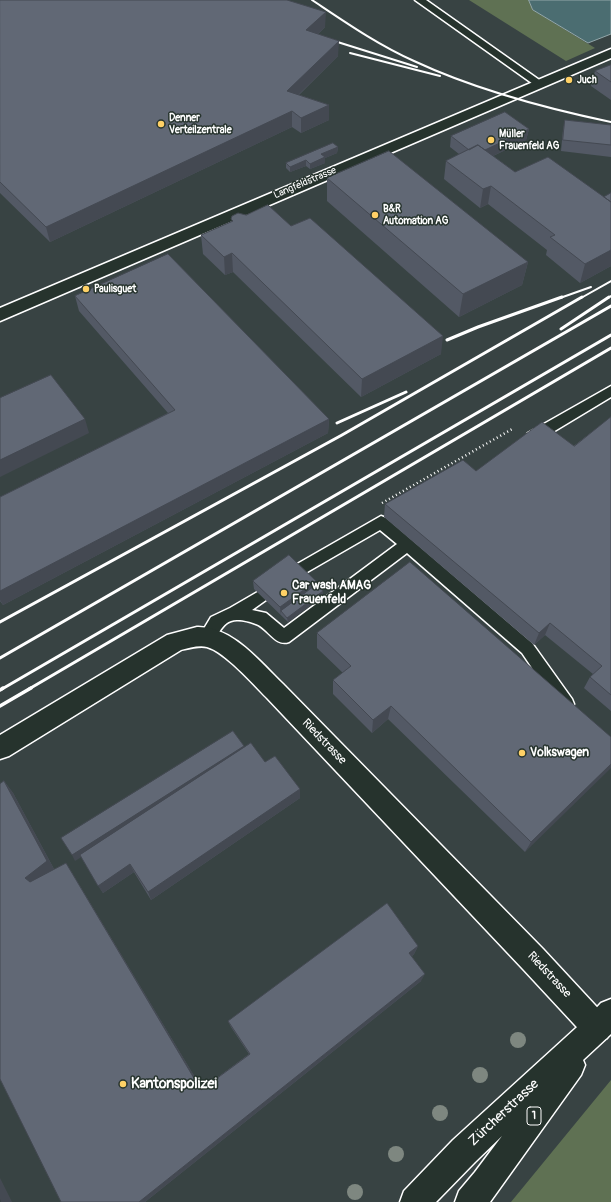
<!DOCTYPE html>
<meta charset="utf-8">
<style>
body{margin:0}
canvas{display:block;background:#384343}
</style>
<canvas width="611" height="1202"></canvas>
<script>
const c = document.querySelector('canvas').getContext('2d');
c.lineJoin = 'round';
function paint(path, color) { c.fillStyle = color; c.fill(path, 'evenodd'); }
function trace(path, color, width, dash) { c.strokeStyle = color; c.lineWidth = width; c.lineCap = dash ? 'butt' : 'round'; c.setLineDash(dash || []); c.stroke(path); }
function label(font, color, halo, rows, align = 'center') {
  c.font = font + ' Pangolin,sans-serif'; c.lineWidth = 3; c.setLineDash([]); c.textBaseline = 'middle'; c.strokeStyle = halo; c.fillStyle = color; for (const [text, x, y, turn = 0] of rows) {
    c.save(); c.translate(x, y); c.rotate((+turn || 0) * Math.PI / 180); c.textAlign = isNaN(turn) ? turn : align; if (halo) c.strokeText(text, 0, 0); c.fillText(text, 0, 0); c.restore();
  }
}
paint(new Path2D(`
 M469 0H529L533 10 595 48 566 61Z
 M611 1080V1202H511Z`), '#5f7153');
const water = new Path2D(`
 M529 0H611V34L588 43 533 10Z`);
paint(water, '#4b6d71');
trace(water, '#93a7aa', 1);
const service = new Path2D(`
 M415 0H426L545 84 540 87 536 86Z
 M611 386V397L538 441 533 442 528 441 526 437 528 433Z
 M381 516 386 518 532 643 572 699 574 704 572 709 566 711 560 709 522 653 407 553 289 642C275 647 268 628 256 624 251 622 243 620 238 620 217 619 219 648 202 642L199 637 211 617 230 608 261 590 266 592 268 596 266 600 252 610 266 613 284 628 397 544 380 530 302 575 297 577 292 575 290 571 292 567Z`);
const minor = new Path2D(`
 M611 49V58L0 321V308Z
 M197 627C232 626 260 662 283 684L543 949 607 1018 611 1028 607 1038 597 1042 587 1038 523 969 267 698C253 684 225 652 207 647 199 645 189 648 181 650L9 756 0 759V735L167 635Z`);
const primary = new Path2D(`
 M611 999V1034L583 1060 585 1065 581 1075 490 1202H455L459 1191 475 1172 502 1136 475 1162 436 1202H400L404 1191 453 1140 587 1018 601 1003Z`);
trace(service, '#fff', 3);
trace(minor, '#fff', 3);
trace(primary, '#fff', 3);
trace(new Path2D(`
 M382 503 514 428`), '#fff', 2.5, [1, 3]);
paint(service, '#26332d');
paint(minor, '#26332d');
paint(primary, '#26332d');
trace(new Path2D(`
 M312 0C345 22 378 45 414 61 476 90 544 108 611 122
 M328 39 417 67
 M350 53 440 76
 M560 298 591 287
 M581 298 611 281
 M608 298 611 296`), '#fff', 2);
trace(new Path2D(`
 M561 329 609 297
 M447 340 478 327 562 297
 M337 423 406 392
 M0 622 342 435 582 297
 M0 658 611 306
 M2 689 611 335
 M29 689 611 348`), '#fff', 3);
trace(new Path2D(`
 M0 690 3 688
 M0 706 31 688`), '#fff', 3.5);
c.fillStyle = '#7e8780';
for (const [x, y] of [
 [518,1040],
 [480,1075],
 [440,1113],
 [396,1154],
 [355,1192]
]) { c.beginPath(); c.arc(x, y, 8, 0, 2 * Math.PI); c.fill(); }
paint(new Path2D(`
 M0 0 325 27 318 34 338 56 299 95 329 105V120L301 133 292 127 50 242 0 193Z
 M611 65V100L591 86 595 71Z
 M565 120 611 125V157L561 151 563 130Z
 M529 129 526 140 493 156 515 172 604 197 611 193V266L580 283 546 255 547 250 488 204 480 208 444 179 446 161 459 154 450 147 451 136Z
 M338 147 337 153 325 158V163L310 169 306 166 290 172 286 168V163Z
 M327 178 528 262 522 285 459 317 327 201Z
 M231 219 291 226 441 354 361 397 233 272 225 275 203 254 201 235 232 221Z
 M75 296 329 419 328 433 3 605 0 601V497L168 413 79 311Z
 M611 417V711L584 688 590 677 593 674 545 635 534 645 384 517 385 504 476 471 574 446Z
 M253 581H316V585L323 591V596L288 622 254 589Z
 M317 633 611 737 525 852 388 719 372 733 333 694V680L343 673 317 648Z
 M244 746V748L265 762 300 789V798L151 900 134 872 103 893 81 857 75 861Z
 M4 781 13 793 54 869 72 873 202 1089 249 1054 231 1027 228 1021 418 946 414 954 412 956 421 981 145 1202H61Z`), '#535965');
paint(new Path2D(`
 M326 12 325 27 306 45V30Z
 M339 41 338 56 287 106V91Z
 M329 105V120L301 133V118Z
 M292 111V127L50 242 46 227Z
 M529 129 526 140 474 165 475 154Z
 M338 147 337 153 325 158V163L310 169V164L321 154Z
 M306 160V166L290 172V167Z
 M491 186 488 204 480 208 483 189Z
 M611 250V266L580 283 585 264Z
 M232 253 233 272 225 275 224 257Z
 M528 262 522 285 459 317 463 294Z
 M443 336 441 354 361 397 362 379Z
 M85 419 89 433 0 477V460Z
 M329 419 328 433 3 605 0 600V591Z
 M316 581V589L281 611V616L280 607Z
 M323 591V596L288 622 287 618Z
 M550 623 545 635 534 645 539 633Z
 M391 706 388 719 372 733 373 720Z
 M244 746 245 753 75 861 72 855Z
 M611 764V768L525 852 531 842Z
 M4 781 13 793 55 871 33 888 25 878Z
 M300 789V798L151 900 148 892Z
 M66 863 72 873 205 1094 201 1090Z
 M130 864 134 872 103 893 98 886Z
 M418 946 414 954 406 961 409 953Z
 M425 974 421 981 145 1202H139Z
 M0 1178 12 1202H1L0 1199Z`), '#444952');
const building = new Path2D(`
 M0 0H287L326 12 306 30 339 41 287 91 329 105 301 118 292 111 46 227 0 182Z
 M611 65V82L595 71Z
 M505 112 529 129 485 150 478 145 469 150 451 136Z
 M565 120 611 125V145L563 140Z
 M333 143 338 147 321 154 325 157 310 164 306 160 290 167 286 163Z
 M478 145 515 172 548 157 611 202V250L585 264 550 237 555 235 491 186 483 189 446 161Z
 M389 151 528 262 463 294 327 178Z
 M611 193V202L604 197Z
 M268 205 291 226 310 218 443 336 362 379 232 253 224 257 201 235 233 221 231 219 232 216 238 213 246 215Z
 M168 254 329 419 0 591V497L175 410 75 296Z
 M51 375 85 419 0 460V398Z
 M611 417V695L590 677 602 666 550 623 539 633 385 504 463 460 476 471 542 422 574 446Z
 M289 555 316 581 280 607 253 581Z
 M410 562 611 737V764L531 842 391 706 373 720 333 680 351 666 317 633Z
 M316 585 323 591 287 618 281 611Z
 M233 731 244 746 72 855 61 838Z
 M251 743 265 762 275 756 300 789 148 892 130 864 98 886 80 855Z
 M4 781 47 861 25 878 30 882 66 863 201 1090 250 1054 228 1021 387 903 418 946 409 953 425 974 139 1202H61L0 1079V784Z`);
paint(building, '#616875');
trace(building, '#444952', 1);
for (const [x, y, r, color] of [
 [569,80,4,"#ffd166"],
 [161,124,4,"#ffd166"],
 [491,140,4,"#ffd166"],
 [375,215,4,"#ffd166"],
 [86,289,4,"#ffd166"],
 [284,593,4,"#ffd166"],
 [522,753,4,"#ffd166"],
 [123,1084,4,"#ffd166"]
]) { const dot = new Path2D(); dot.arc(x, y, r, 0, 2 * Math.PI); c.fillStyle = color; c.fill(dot); trace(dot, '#26332d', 1.5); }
label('bold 10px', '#fff', '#26332d', [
 ["Juch",577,80],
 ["Denner",169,118],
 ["Verteilzentrale",169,130],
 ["Müller",499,134],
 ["Frauenfeld AG",499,146],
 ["B&R",383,209],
 ["Automation AG",383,221],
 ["Paulisguet",94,289]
], 'left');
label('10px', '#fff', '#26332d', [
 ["Langfeldstrasse",305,183,-23]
]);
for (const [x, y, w] of [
 [534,1116,14]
]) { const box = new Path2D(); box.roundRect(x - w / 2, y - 9, w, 18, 3); c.fillStyle = '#26332d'; c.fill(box); trace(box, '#fff', 1); }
label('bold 11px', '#fff', null, [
 ["1",534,1116]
]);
label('bold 12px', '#fff', '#26332d', [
 ["Car wash AMAG",292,586],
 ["Frauenfeld",292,600],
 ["Volkswagen",530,753]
], 'left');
label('12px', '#fff', '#26332d', [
 ["Riedstrasse",324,742,46],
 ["Riedstrasse",549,975,47]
]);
label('bold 14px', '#fff', '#26332d', [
 ["Kantonspolizei",131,1084]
], 'left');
label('14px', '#fff', '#26332d', [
 ["Zürcherstrasse",504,1113,-43]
]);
</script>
